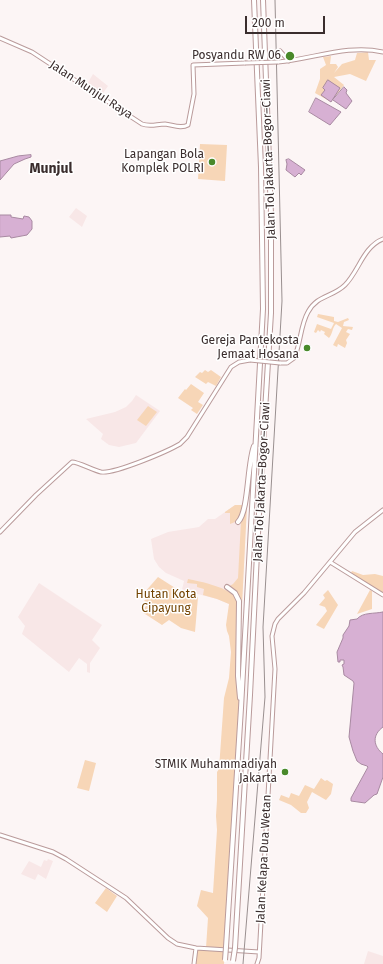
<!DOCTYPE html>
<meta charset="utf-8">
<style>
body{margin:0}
#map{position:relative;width:383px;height:964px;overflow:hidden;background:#fcf5f5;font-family:"Fira Sans",sans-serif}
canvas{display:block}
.scale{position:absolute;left:245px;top:16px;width:80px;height:18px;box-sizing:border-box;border:2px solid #3a2d2d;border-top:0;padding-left:5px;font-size:12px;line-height:14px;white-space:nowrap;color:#3a2d2d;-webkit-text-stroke:3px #fff;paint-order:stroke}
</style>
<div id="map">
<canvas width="383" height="964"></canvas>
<div class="scale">200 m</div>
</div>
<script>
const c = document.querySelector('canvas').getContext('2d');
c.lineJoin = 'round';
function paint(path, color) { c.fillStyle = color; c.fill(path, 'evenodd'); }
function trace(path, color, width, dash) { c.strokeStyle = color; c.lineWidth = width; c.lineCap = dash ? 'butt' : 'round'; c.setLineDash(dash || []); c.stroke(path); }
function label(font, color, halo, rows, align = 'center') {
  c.font = font + ' "Fira Sans",sans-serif'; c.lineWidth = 3; c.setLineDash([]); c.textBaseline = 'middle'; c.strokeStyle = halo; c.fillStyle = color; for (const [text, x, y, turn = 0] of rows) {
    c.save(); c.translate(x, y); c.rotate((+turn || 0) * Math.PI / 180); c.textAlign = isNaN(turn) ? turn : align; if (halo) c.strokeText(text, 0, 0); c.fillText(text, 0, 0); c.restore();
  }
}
paint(new Path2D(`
 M93 74 108 86 101 96 86 86Z
 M76 208 87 216 82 227 69 217Z
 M136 395 160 411 136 443 119 447 109 445 101 439 103 434 86 419 115 412 126 407 132 401Z
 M235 505H247L241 625 236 624 228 619 229 604 217 599 182 590 184 581 166 573 159 567 154 559 151 539 168 532 199 527 208 519H215Z
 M39 583 102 625 92 640 100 648 90 663V673L87 672V664L79 658 69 672 22 634 25 626 18 617Z
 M48 859 53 861 46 879 38 874 35 880 21 874 29 861 41 867 44 860 47 861Z
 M368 951 383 956V964H364Z`), '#f8e7e7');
paint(new Path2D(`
 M368 52 369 60H376L366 81 350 74 334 77 344 85 331 102 315 93 320 79V69L326 65 323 57 331 56 330 64H336L338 67 334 73 342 64 355 60 357 53Z
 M200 144 227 145 225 181 198 179Z
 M318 314 334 317V321L338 322 348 318 349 320 344 322 343 326 353 327 352 330 348 329 346 332 350 334 346 340 347 343 345 348 338 344 337 347 333 345 342 328 336 324C332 328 333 333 329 338L324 334 325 332 321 330 320 332 318 330 316 333 314 332 317 324 331 329 334 323 317 317Z
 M205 370 208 372 211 370 221 377 216 386 208 382 206 384 195 377 200 372 202 373Z
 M191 384 204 393 198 402 203 405 197 414 191 410 193 408 178 398 185 389 186 390Z
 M148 406 157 412 146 426 137 420Z
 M235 505H243C242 514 240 521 230 524V513H225V512Z
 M247 505 241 625H240L241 605 228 587 233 584 238 578 241 521Z
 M352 571 363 575 375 574 383 576V593L350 575Z
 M158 577 183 593 198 597 195 632 181 628 169 620 162 625 142 612 148 603 144 601 148 597 144 593Z
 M188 579C199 581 232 588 236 599 239 606 237 617 236 624L239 625 238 659 241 709 224 964H194L196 948H206L208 918 197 906 201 890 213 893 217 830 216 816 217 800V772L219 769 224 698 229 678 231 652 229 636 227 631 226 625 229 604 217 599 203 595 204 589 197 587V584L187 583Z
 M328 590 338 605 324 629 316 625 327 611 325 607 319 605 325 598 323 595Z
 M370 590 372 591V609L357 614Z
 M85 760 96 763 89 791 77 788Z
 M321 778 325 781 327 780 333 784 331 794 326 800 312 792 307 802 309 808 306 813H301L291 805 279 800 281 795 289 798 291 793 299 796 305 785 314 789Z
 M106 888 117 896 107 912 95 903Z`), '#f7d6b7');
const water = new Path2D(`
 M328 80 340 88 331 102 321 95 325 90 323 88Z
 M344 87 347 90 346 93 352 101 346 109 333 100Z
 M316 98 341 112 330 125 309 112Z
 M31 155V157L25 159 14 164 0 180V161L18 156Z
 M289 159 305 170 301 175 299 173 295 177 286 170 287 164 286 160Z
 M0 215H11V217L23 219 24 216 29 217 32 221V229L27 235 11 238 10 236 0 237Z
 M383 612V727C372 735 373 746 383 754V777L377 794 374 795 365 803 351 801V798L368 767 367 766 361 764 357 761 353 751 349 737 354 683 353 681 344 675 343 667 342 665 344 664V660H340V662H338L337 652 343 638V635L349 626 350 620 357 619C363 612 374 614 383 612Z`);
paint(water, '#d7b0d3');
trace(water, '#a889a1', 1);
const tertiary = new Path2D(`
 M0 38 32 52 142 124C150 127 157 124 165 124 173 125 181 129 188 125L194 94 193 65 245 63
 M280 51 289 61
 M278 62C313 59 348 44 383 52
 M280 363H287L294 358C301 344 300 326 308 312 317 295 333 297 345 285 359 271 363 247 383 239
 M0 532 36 495 72 462C78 462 93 470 101 472 115 474 168 451 180 444L187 437 231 367 239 362 250 360
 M330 562 383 595
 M0 835 53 852 66 859 126 898 168 938 177 944 196 948 259 952
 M194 964 196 948
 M257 964 259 958 275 669 272 636 275 624 278 619 304 593 355 532 383 510`);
const motorway = new Path2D(`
 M238 522C249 511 247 464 254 446
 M227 587 235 593 239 601 238 676 240 698
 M226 947 241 708 263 309 261 167 254 0
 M235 948 250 695 260 493 271 313V214L263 0`);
trace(tertiary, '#ba9b9b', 5);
trace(motorway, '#ba9b9b', 6);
trace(tertiary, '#fff', 3);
trace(motorway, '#fff', 4);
trace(new Path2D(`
 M243 964 265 697 263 627 282 301 275 0`), '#998f8f', 1);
const tertiaryBridge = new Path2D(`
 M245 63 278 62
 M250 360 280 363`);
const motorwayBridge = new Path2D(`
 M225 960 226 947
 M233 961 235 948`);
trace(tertiaryBridge, '#ba9b9b', 5, []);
trace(motorwayBridge, '#ba9b9b', 6, []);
trace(tertiaryBridge, '#fff', 3);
trace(motorwayBridge, '#fff', 4);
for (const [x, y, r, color] of [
 [290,56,5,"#49892a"],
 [212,162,4,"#49892a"],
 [307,348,4,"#49892a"],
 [285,772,4,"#49892a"]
]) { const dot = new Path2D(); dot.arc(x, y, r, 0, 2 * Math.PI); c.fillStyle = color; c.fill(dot); trace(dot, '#fff', 1.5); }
label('12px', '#3a2d2d', '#fff', [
 ["Posyandu RW 06",281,56],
 ["Lapangan Bola",204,155],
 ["Komplek POLRI",204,169],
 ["Gereja Pantekosta",299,341],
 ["Jemaat Hosana",299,355],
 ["STMIK Muhammadiyah",277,765],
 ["Jakarta",277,779]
], 'right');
label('12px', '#3a2d2d', '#fff', [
 ["Jalan Munjul Raya",91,90,33],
 ["Jalan Tol Jakarta–Bogor–Ciawi",269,159,-92],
 ["Jalan Tol Jakarta–Bogor–Ciawi",262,482,-87],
 ["Jalan Kelapa Dua Wetan",264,859,-87]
]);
label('12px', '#734301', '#fff', [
 ["Hutan Kota",166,595],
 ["Cipayung",166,609]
]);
label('bold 14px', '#3a2d2d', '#fff', [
 ["Munjul",51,169]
]);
</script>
